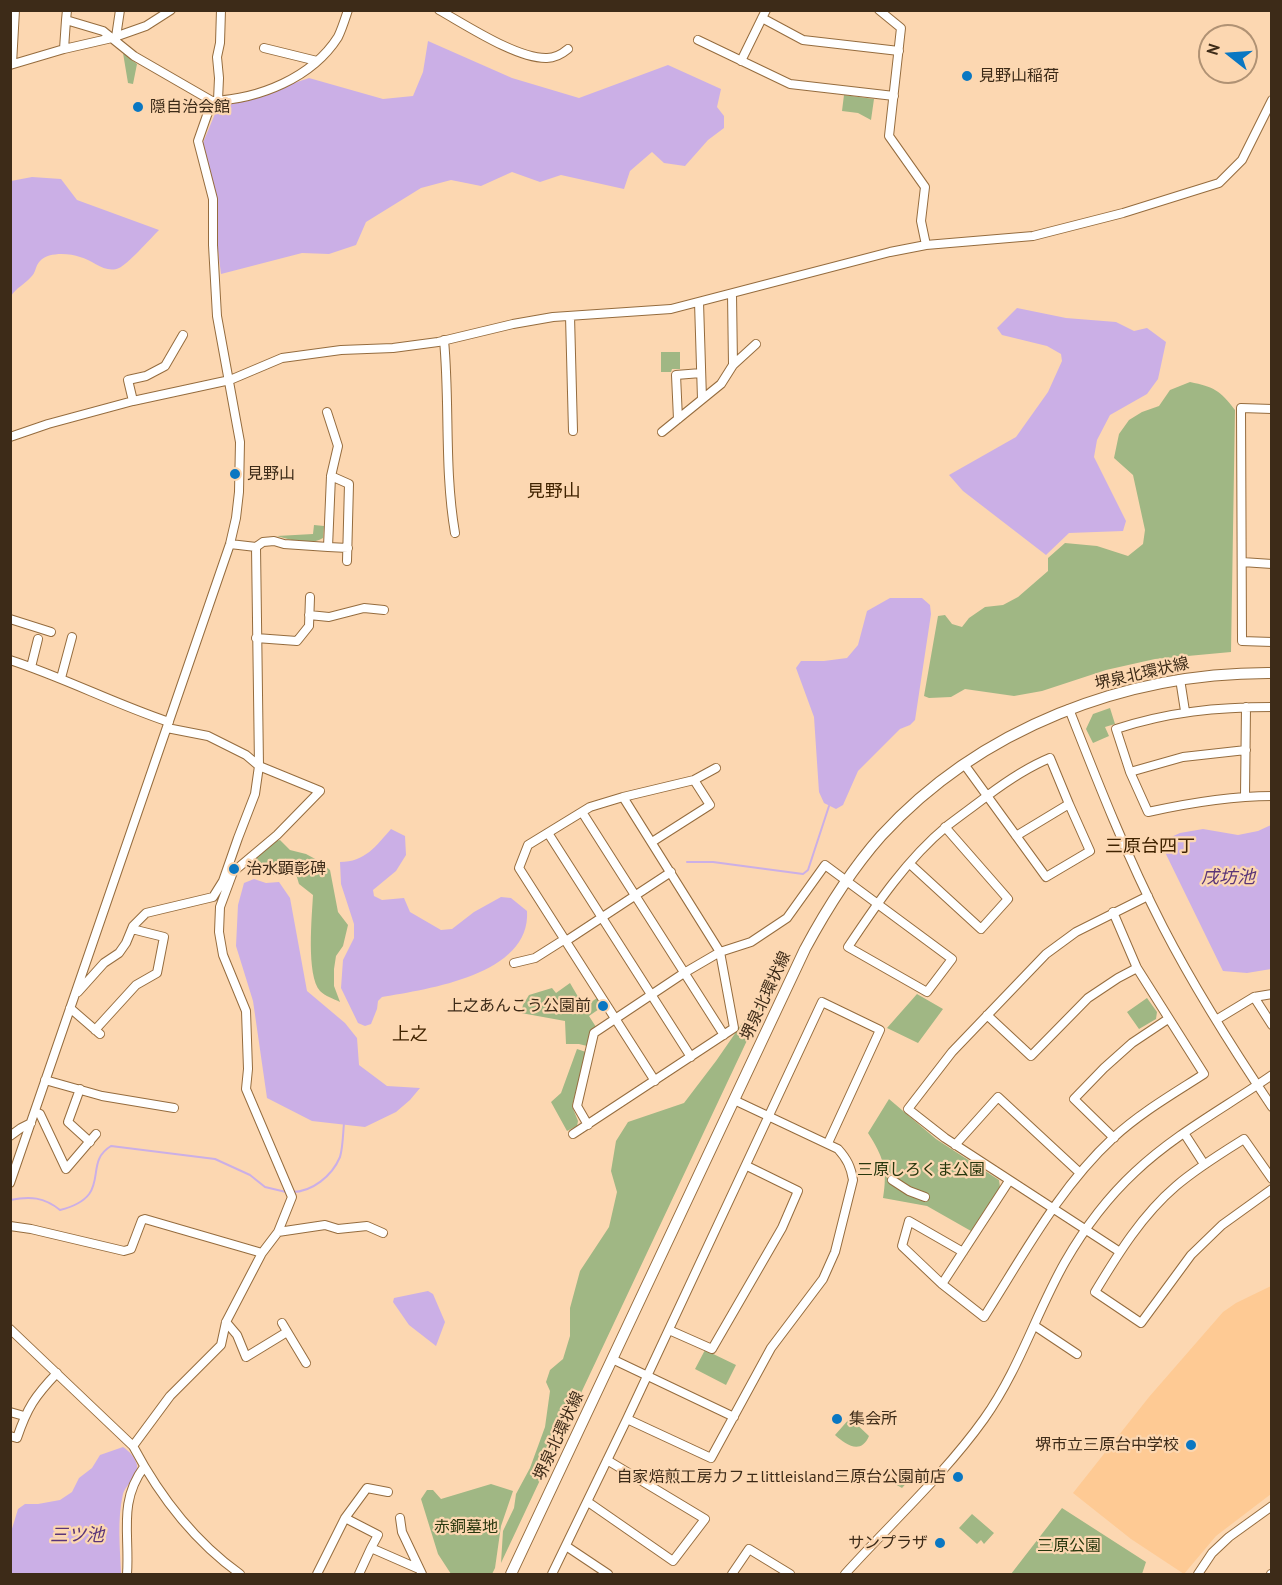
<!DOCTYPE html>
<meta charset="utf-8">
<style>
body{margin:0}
#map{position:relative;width:1282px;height:1585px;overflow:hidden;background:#fcd7b1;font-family:"PT Sans",sans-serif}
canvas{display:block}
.frame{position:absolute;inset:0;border:12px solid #3d2b18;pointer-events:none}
.north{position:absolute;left:1198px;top:24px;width:60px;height:60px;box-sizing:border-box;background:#fcd7b1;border:2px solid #b09274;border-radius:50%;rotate:287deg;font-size:16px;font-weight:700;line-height:24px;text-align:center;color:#3d2b18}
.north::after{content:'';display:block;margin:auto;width:21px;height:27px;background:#0a77c2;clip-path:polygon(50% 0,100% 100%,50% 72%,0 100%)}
</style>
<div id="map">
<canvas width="1282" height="1585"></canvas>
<div class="frame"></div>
<div class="north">N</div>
</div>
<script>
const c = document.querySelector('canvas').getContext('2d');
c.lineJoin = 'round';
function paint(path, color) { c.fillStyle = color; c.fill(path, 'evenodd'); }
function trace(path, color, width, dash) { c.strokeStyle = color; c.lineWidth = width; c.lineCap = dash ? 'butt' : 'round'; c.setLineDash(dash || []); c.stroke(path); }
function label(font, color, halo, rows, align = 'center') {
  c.font = font + ' "PT Sans","Noto Sans JP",sans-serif'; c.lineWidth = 4.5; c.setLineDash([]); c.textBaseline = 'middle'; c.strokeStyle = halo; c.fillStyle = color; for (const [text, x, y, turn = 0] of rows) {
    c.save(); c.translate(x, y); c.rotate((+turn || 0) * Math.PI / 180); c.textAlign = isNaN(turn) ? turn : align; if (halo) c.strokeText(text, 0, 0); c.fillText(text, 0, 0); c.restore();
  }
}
paint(new Path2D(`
 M1271 1286V1494L1216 1536 1184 1574 1131 1539 1073 1493 1149 1397 1223 1312 1236 1303Z`), '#feca94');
paint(new Path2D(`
 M123 53 137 64 133 84 128 83Z
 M844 95 874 99 871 120 858 113 842 111Z
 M661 352H680V369H672L671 372H661Z
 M1190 382C1214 387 1220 390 1235 410L1231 652 1155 659 1106 670 1042 691 1014 696 965 689 951 697 929 698 924 696 938 616 945 615 952 624 962 627 969 618 985 607 1003 605 1018 597 1048 571V558L1065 543 1097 546 1128 556 1143 544 1145 530 1133 475 1114 458 1119 434 1129 420 1142 412 1159 406 1170 390Z
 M314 525 324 526 323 538C311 546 291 540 277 536L313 534Z
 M1110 708 1115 724 1105 727 1109 736 1093 743 1086 729 1093 714Z
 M280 840 290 850 306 854 319 861 330 870 338 912 348 925 343 946 336 956 334 969V986L340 1002C334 999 325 996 320 991 306 975 312 916 313 895L299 884 296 874C278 877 264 876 250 863L276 841Z
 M570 983 584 1007 597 998 602 1007 589 1016 596 1027 592 1030 587 1046 579 1044H566L565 1021 521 1013 523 1005 529 995 552 988 556 993Z
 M917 994 943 1009 918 1043 887 1028Z
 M767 998 501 1563 503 1531 514 1508 516 1494 530 1468 545 1427 550 1391 546 1382 550 1370 563 1359 570 1336V1308L580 1271 609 1227 617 1192 611 1171 616 1141 628 1122 684 1103 716 1061 752 1009Z
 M1147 998 1157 1012 1156 1019 1139 1029 1127 1012Z
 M577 1049 586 1052 572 1106 578 1121 577 1126 567 1131 551 1102 561 1093Z
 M889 1099 936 1139 999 1180 1000 1187 971 1231 927 1206 883 1198C888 1170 883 1156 868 1133Z
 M705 1350 736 1365 726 1385 695 1369Z
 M850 1418 869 1436C861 1455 846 1445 835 1435Z
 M900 1470 910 1479 902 1488 895 1484 892 1479Z
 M491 1484 513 1491 501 1526 495 1568 492 1574H451L438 1554 421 1499 427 1490H433L441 1499Z
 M1062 1508 1146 1562 1142 1574H1011Z
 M972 1514 994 1533 984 1544 981 1540 977 1544 959 1528Z`), '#a0b784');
paint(new Path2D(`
 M428 41 512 78 579 98 668 65 721 89 717 107 724 116V128L708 140 685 166 664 163 652 152 630 171 624 189 561 175 540 182 512 172 481 186 451 180 421 188 366 222 356 245 329 254 302 253 221 274 216 234 217 200 202 145 217 109 309 78 383 99 413 96 423 72Z
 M32 177 61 179 77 200 159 230C151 238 127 265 119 268 105 274 93 260 80 257 69 253 48 252 40 261 35 266 36 273 31 277 25 284 16 288 11 296V181Z
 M1017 308 1066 318 1116 322 1134 331 1147 328 1166 342 1158 379 1147 394 1110 415 1097 440 1094 457 1126 521 1123 531 1069 533 1046 555 963 491 949 475 1016 437 1048 392 1062 361 1061 354 1047 346 1002 335 997 328Z
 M890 598H922L930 605 931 614 915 720 910 725 900 729 858 771 843 805 836 809 824 803 819 792 814 717 796 668 801 661H824L847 658 858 645 867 611Z
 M1271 825V969L1247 973 1223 971 1160 842 1180 833 1203 829 1238 835 1258 831Z
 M391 829 405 836 406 855 396 871 373 890 374 896 382 900 404 898 410 912 441 930 452 929 474 912 501 897 511 898 527 911C531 975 428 989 382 997L378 1001 377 1009 371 1024 365 1026 358 1023 341 988 343 960 354 938V924L341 884 340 862C365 862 376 846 391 829Z
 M254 879 266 883 279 882 290 898 307 991 345 1023 357 1038 359 1065 387 1086 420 1088 410 1100 396 1112 365 1127 312 1121 267 1098 253 1001 236 946 238 905 244 883Z
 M428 1291 433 1294 445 1322 436 1346 409 1325 393 1302 394 1298Z
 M123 1447C129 1451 135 1457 137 1465 139 1475 126 1485 123 1494 117 1520 120 1547 121 1573L119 1574H11V1532L18 1509 25 1504H38L60 1500 72 1492 79 1478 92 1468 100 1455Z`), '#cbafe6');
trace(new Path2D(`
 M687 862H713L803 874 808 870 829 806
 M292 1192C312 1192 332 1176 340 1157 343 1147 343 1133 344 1123
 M10 1200C30 1196 44 1197 60 1210 115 1196 81 1164 111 1146L215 1159 250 1175 265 1187 286 1192`), '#cbafe6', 2);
const minor = new Path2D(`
 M439 10C466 25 517 59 547 58 555 58 562 54 568 49
 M879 10 901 28 889 136 925 187 921 221 926 245
 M762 18 803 40 899 51
 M116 37 120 10
 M698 40 790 84 894 96
 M264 48 317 61
 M64 49 66 20
 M741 61 766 10
 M12 64 15 10
 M10 65 64 49 112 38 146 26 171 10
 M218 100 219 78 217 57 220 43 221 10
 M212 101C259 99 312 78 338 37 342 29 345 19 348 10
 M732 294 733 365
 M699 302 702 399
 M570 316 573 431
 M444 340C450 404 444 469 455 533
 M133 401 128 380 146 376 165 366 183 335
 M1272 409 1241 408 1242 641 1272 642
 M678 419 676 375 701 373
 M662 432 721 384 733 365 756 344
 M10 437 48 424 133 401 230 380 282 358 341 350 393 348 438 342 513 324 553 317 671 309 890 252 926 245 1033 236 1123 213 1219 183 1242 160 1272 100
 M331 476 349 484 347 561
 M230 544 256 547 263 542 274 541 284 544 328 547 331 476 338 446 327 412
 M328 547 348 548
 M1242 562 1272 564
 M309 615 329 617 364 608 384 610
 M10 619 51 632
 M256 638 297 641 309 626 310 597
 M10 660C65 678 115 704 169 722
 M31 667 38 639
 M61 678 72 637
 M1180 679 1185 711
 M1272 707C1217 707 1168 712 1116 729L1130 772 1148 812C1189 803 1229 796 1272 796
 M1069 709C1098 783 1127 857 1163 927 1195 989 1233 1049 1272 1107
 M167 728 208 736 246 755 259 766 320 791 277 835 233 872H230
 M964 764 1046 877 1090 851 1069 804
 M1130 772 1183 757 1246 750
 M1245 796 1246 707
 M623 797 694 780 716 768
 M582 812 724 1035
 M548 833 691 1057
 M652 842 710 805 694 780
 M910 864 981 929 1008 899 945 827
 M566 941 671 872
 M514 963 535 958 565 939
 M78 992 104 963 119 953 126 943 133 926 146 913 213 897 223 881 238 838 255 794 259 766 256 547
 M1254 997 1272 1025
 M70 1008 100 1034
 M987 1015 1031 1056 1088 998 1118 978 1137 968
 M1216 1020 1254 997 1272 994
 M95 1030 136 985 157 973 164 937 132 929
 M45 1080 102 1096 174 1108
 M80 1089 68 1122 90 1142
 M35 1112 40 1114 66 1169 96 1134
 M588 1125 577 1106 594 1033 684 973 720 952 751 942 787 918 825 865 952 959 927 992 848 947C876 905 907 859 947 826 960 816 974 806 987 796 1007 781 1028 767 1050 758L1069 804 1016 836
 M1184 1133 1204 1164
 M573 1134 734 1028 720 952 623 797 590 807 528 845 519 868 655 1081
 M10 1136 21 1128 31 1123
 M1114 1138 1074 1099 1104 1068 1132 1043 1168 1019
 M955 1145 998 1097 1080 1173
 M1272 1179 1244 1139C1220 1154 1197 1168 1176 1186 1142 1215 1118 1254 1095 1292L1141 1323 1191 1255 1222 1225 1272 1189
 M892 1180 909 1191 925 1197
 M10 1183 230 544 236 518 239 492 240 442 217 316 213 245V199L198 141 212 101 134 56 103 31 66 20 67 10
 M10 1226 31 1229 124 1251 131 1249 142 1220 145 1219 262 1253
 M278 1232 325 1225 338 1229 367 1226 383 1233
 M963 1252 909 1221 902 1246 942 1284 984 1317C1023 1256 1059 1188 1113 1138 1140 1113 1173 1094 1204 1074L1137 968 1113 912
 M1120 1252 945 1138 908 1109 952 1052 1046 954 1076 932 1148 896
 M942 1284 1009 1181
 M226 1322 237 1335 246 1357 287 1332
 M282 1323 306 1363
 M1035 1326 1077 1354
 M10 1329 133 1446C159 1495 194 1541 240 1574
 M669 1330 712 1349 782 1228 798 1191 747 1166
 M612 1359 734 1417
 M10 1412 24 1416
 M627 1419 711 1458 771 1348 823 1279 835 1252 853 1180C851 1167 847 1159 838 1149L734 1100
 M10 1436 17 1438C27 1408 35 1396 57 1373
 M133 1446 170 1396 221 1345 226 1322 262 1253 278 1232 292 1197 246 1089 248 1069 246 1011 223 955 219 932 220 907 233 872
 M588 1502 673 1561 705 1519 607 1460
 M345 1518 378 1535 371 1548 419 1569
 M400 1518 402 1532 422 1574
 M566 1546 608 1574
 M127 1574C130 1535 118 1502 144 1467
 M317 1574 345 1518 367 1488 388 1492
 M359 1574 371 1548
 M552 1574 627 1419 822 1002 880 1030 828 1143
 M732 1574 749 1549 790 1574
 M845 1574C891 1523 944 1475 984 1419 1019 1370 1036 1313 1065 1262 1084 1229 1107 1198 1135 1172 1175 1134 1226 1107 1272 1075
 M1198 1574 1212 1553 1229 1537 1272 1506
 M1271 1574H1272`);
const major = new Path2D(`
 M511 1574 805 949C826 910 851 870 881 836 980 728 1126 672 1272 673`);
trace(minor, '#956c3e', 10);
trace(major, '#956c3e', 12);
trace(minor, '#fff', 8);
trace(major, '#fff', 10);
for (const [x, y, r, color] of [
 [967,76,6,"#0a77c2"],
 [138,107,6,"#0a77c2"],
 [235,474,6,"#0a77c2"],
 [234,869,6,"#0a77c2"],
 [603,1006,6,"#0a77c2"],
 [837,1419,6,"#0a77c2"],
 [1191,1445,6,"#0a77c2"],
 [958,1477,6,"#0a77c2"],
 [940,1543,6,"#0a77c2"]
]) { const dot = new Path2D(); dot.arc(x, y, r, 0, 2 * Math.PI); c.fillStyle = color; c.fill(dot); trace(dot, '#fcd7b1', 2); }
label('16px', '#3d2b18', '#fcd7b1', [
 ["見野山稲荷",979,76],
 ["隠自治会館",150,107],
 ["見野山",247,474],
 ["治水顕彰碑",246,869],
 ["上之あんこう公園前",591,1006,"right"],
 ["集会所",849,1419],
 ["堺市立三原台中学校",1179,1445,"right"],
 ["自家焙煎工房カフェlittleisland三原台公園前店",946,1477,"right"],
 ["サンプラザ",928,1543,"right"]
], 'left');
label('16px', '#3d2b18', '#fcd7b1', [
 ["堺泉北環状線",1142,674,-13],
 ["堺泉北環状線",766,996,-65],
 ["堺泉北環状線",559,1436,-65]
]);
label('16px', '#27370d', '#fcd7b1', [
 ["三原しろくま公園",921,1170],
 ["赤銅墓地",466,1527],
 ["三原公園",1069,1546]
]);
label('18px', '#402300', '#fcd7b1', [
 ["見野山",554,492],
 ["三原台四丁",1150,847],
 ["上之",410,1035]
]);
label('italic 18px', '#5a3578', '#fcd7b1', [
 ["戌坊池",1228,878],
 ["三ツ池",77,1536]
]);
</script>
